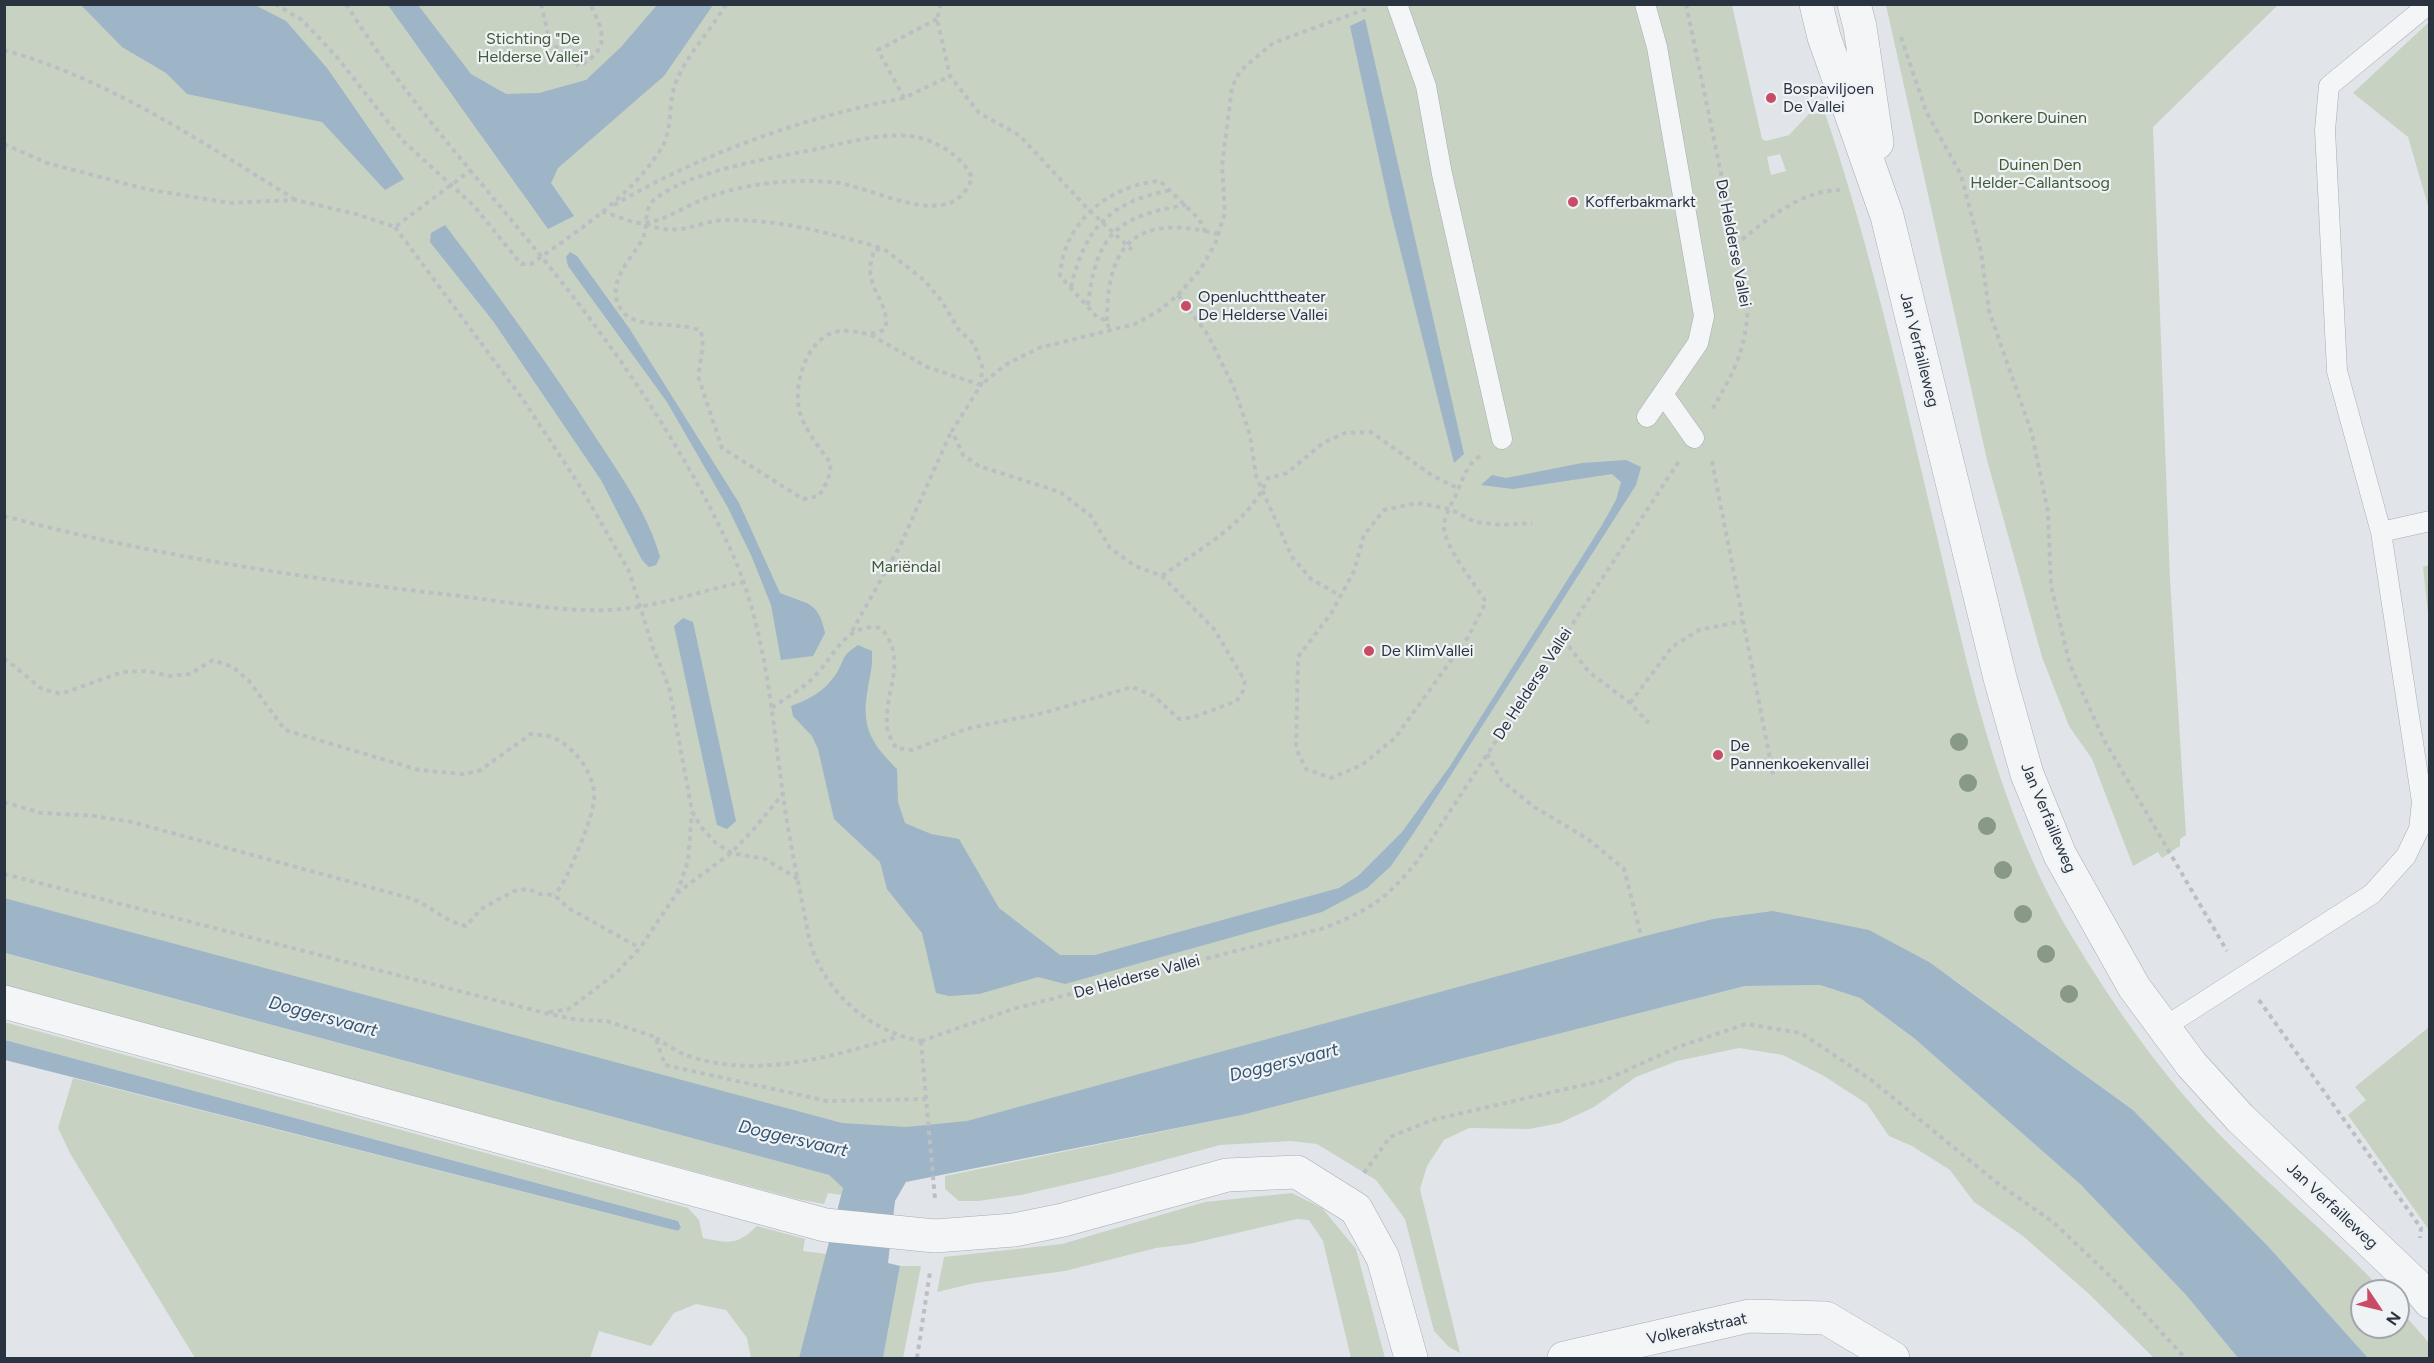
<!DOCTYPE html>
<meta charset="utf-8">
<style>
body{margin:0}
#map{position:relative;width:2434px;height:1363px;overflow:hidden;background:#e1e5e9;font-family:Figtree,sans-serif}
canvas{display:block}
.frame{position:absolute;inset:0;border:6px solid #2a3340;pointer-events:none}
.north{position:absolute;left:2350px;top:1279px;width:60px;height:60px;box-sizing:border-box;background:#f0f3f6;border:2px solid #a1a6ad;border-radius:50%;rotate:125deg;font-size:16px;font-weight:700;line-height:24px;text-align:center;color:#2a3340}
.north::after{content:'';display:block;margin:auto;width:21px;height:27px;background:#c84c65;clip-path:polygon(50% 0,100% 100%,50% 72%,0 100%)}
</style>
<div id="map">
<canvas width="2434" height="1363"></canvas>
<div class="frame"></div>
<div class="north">N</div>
</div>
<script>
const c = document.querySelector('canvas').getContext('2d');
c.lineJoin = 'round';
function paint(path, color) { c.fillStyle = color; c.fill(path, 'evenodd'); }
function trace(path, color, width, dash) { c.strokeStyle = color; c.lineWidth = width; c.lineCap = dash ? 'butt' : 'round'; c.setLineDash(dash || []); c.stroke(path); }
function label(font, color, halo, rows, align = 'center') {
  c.font = font + ' Figtree,sans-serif'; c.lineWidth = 4.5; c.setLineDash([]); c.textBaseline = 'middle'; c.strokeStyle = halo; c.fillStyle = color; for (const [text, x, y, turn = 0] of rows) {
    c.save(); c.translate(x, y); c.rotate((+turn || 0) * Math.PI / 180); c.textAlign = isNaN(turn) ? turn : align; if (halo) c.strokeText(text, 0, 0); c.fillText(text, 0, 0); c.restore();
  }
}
paint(new Path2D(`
 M4 5H1732L1762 139 1766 141 1789 135 1809 114 1825 113C1871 249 1902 389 1935 528 1968 668 1998 815 2074 940 2115 1008 2162 1075 2218 1133 2271 1188 2331 1235 2383 1291H2362V1327H2398V1307L2429 1343V1358H2368L2267 1245 2133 1110 1953 979 1816 937 897 1146 5 918ZM1780 154 1786 171 1771 175 1767 157Z
 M1886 5H2278L2153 127 2170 579 2186 835 2180 839V846L2162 858 2158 852 2133 866 2092 759 2069 726 2042 657 1987 460Z
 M2429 22V209L2408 137 2353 93Z
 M2429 565H2430L2429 623 2423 567Z
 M4 953 829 1175 843 1188 841 1195 828 1193 824 1204 797 1199 5 986Z
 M1820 985 1860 998 1915 1039 2081 1185 2186 1295 2238 1358H2154L2088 1293 2023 1236 1974 1202 1950 1170 1912 1146 1889 1136 1867 1104 1824 1076 1783 1055 1739 1048 1677 1061 1636 1077 1594 1107 1560 1123 1529 1129 1469 1128 1444 1140 1427 1166 1420 1189 1460 1353 1449 1347 1434 1331 1405 1219 1376 1180 1317 1144 1291 1141 1220 1145 1112 1174 1021 1195 978 1201H959L945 1189V1176L1242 1115 1745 986Z
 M4 1022 688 1208 699 1220 703 1238C728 1243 737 1246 757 1226L805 1239 803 1251 827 1254 799 1358H751L747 1338 726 1310 696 1304 674 1313 651 1346 599 1331 590 1358H195L71 1155 58 1128 73 1078 678 1231 681 1226 678 1221 5 1040Z
 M2429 1027V1230L2348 1115 2366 1100 2355 1087Z
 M1292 1193 1322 1208 1356 1249 1385 1358H1351L1323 1241 1309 1220 1297 1219 1189 1244 1156 1248 1065 1271 975 1283 937 1292 944 1257 1062 1244 1205 1202Z
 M900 1266H921L903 1358H883Z`), '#c7d2c2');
paint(new Path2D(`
 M81 5H255L286 21 327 68 404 179 385 190 322 122 187 94 166 73 122 47Z
 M388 5H418L471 74 506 94 539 93 586 80 621 47 657 5H713L664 76 558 168 551 183 574 216 548 229Z
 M1365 19 1464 454 1454 463 1390 209 1350 26Z
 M445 225C498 295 550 366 598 441 621 476 649 516 660 557L656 565 649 567 642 560 601 480 493 321 430 242 431 233Z
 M570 252 577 256 629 328 739 503 780 593C808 605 818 600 825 633L813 656 781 660 771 605 751 555 727 506 667 402 568 266 566 257Z
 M1626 460 1641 467 1636 485 1415 831 1391 866 1367 888 1322 912 1065 984 1038 977 979 994 949 996 936 993 922 933 887 889 880 862 834 819 818 749 812 736 793 716 791 706C810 699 825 691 836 674 846 658 840 657 858 645L872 651C873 669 869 677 867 694 861 729 874 746 897 769L898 802 905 823 931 834 959 839 999 908 1060 955H1095L1339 888 1358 876 1402 832 1450 766 1602 525 1616 500 1621 482 1612 474 1513 489 1481 485 1492 475 1506 478 1582 463Z
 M683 618 693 622 736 821 727 829 717 825 674 626Z
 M4 898 842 1123 906 1127 967 1121 1645 936 1713 919 1773 911 1869 930 1929 962 2133 1110 2267 1245 2368 1358H2238L2186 1295 2081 1185 1915 1039 1860 998 1820 985 1745 986 1242 1115 906 1182 895 1201 888 1263 900 1266 883 1358H799L843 1188 829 1175 5 953Z
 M5 1040 678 1221 681 1227 678 1231 5 1060Z`), '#9eb4c7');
const service = new Path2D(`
 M1397 4 1426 86 1442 174 1502 439
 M1645 4 1657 47 1704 316 1698 343 1647 417
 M1663 394 1694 438
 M2381 532 2430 521
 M2163 1028 2372 894 2406 856 2419 829 2422 802 2381 532 2337 371 2325 130 2329 86 2429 4`);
const minor = new Path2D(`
 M1564 1358 1749 1316 1826 1318 1893 1358`);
const tertiary = new Path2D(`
 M1816 4 1824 37 1887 216 2000 678 2027 774 2060 855 2134 987 2191 1064 2240 1118 2415 1284 2430 1302
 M1854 4 1860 27 1877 143
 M4 1002 825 1225 935 1236 1014 1230 1063 1220 1227 1175 1297 1172 1356 1209 1383 1258 1411 1358`);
trace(service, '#a6acb3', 21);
trace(minor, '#a6acb3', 34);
trace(tertiary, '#a6acb3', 34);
trace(new Path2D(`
 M275 4 302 20 336 56 402 140 474 206 521 264H531C577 231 630 198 661 149 674 128 667 104 676 82 687 54 711 31 726 4
 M346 4C402 94 474 173 540 255 614 346 683 445 732 553 765 626 771 709 782 788 789 840 800 891 810 942 825 993 869 1031 921 1041
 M541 4 550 42 579 66C611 49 604 32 590 4
 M941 4 937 19 950 76 979 113 1019 135 1087 208 1132 250
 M1686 4 1748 304C1746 352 1734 371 1711 412
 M937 19 878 50 904 98 950 76
 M1901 37 1926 111 1961 175 1981 252 1989 311 2032 434 2048 512 2051 586 2070 665 2104 740 2227 951
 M4 50C111 80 203 143 296 200
 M4 144 47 163 146 189 229 203 296 200 356 214 395 227 471 170
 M614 205C703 153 804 117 904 98
 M602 212C615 214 633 225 646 223 667 220 688 204 709 197 748 183 789 179 830 182 872 184 951 237 972 178 963 157 939 142 916 137 888 131 844 143 817 149 773 158 686 171 653 201 644 209 648 224 644 235 643 240 638 246 635 251 622 269 606 290 623 312 638 330 681 321 701 331L703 346 698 376 722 448 803 499 819 496 828 480 831 464C820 448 806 432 800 413 792 385 807 335 840 331 857 329 868 339 885 329 891 307 870 291 870 270 870 263 873 256 874 250L884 249 924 280 941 300 959 330 974 344 982 366 981 385 952 431 963 455 979 466 1060 492 1091 516 1110 548 1135 566 1162 576 1214 629 1245 681 1243 691 1236 702C1216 707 1199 718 1179 719L1154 696 1132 687 1043 713 966 729 912 750 896 748C893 742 887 733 887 726 884 690 909 660 881 628 845 622 835 656 813 678 801 690 784 699 770 709
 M646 224C683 239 698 219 731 220 783 220 833 234 881 248
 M395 227 524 401 578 483 629 571 653 648 669 687 692 811 701 827 716 843 731 853 765 859 798 879
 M1205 231 1218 234
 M1735 245C1767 220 1798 191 1840 190
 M1071 287C1085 227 1110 202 1171 190
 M1178 295 1208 335 1234 388 1250 435 1256 476 1292 557 1311 579 1341 596
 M1088 305C1096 234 1117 216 1186 205
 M1107 321C1107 251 1130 216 1205 231L1199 219 1160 181C1108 185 1063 223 1060 276L1097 317 1107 321 1110 332
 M871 335 927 367 981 385 1005 365 1039 348 1135 324 1160 310 1179 294 1200 270 1215 244 1225 213 1222 166 1232 87 1240 71 1273 43 1369 8
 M1480 456C1467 465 1464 476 1458 490 1454 500 1445 514 1444 525 1442 544 1475 584 1486 602L1468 637 1395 738 1362 765 1331 778 1306 769 1296 748 1298 657 1332 612 1354 571 1364 535 1384 510 1417 503 1450 509 1475 522 1502 525 1532 523
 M1712 461 1773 774
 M4 516C151 555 301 578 451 595 503 601 558 612 609 610 654 608 700 591 743 582
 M1162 576C1199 549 1250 523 1268 478L1287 473 1323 443 1345 433 1371 432 1433 476 1459 489
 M852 631 900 546 951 432
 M1563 639 1589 672 1630 703 1649 723
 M4 658 42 689 61 694 122 672 146 671 170 676 190 674 213 660 233 667 249 681 285 730 419 770 463 774 479 771 531 734C536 735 543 735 549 736 573 744 597 775 594 801 591 820 583 837 576 855 569 870 565 883 554 895
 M1630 703 1672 647 1699 630 1743 621
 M1487 754 1502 781 1534 807 1588 839 1624 869 1641 935
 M4 802 41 813 95 816 132 822 413 899C432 907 446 922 466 926L481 909 514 891 528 889 540 894 554 895 570 909 640 948
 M4 874 545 1013 578 1020 607 1021 655 1037 665 1065 827 1101 926 1099
 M677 893 688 861 692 812
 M2259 1000 2421 1228 2420 1238
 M549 1012 569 1009 615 974 640 948 677 893 731 853 753 830 782 795
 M656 1038C666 1044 677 1052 688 1056 757 1079 831 1057 897 1037
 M921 1041 1013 1009 1324 928C1370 910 1387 899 1418 860L1679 461
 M921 1041 935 1199
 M1364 1173 1390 1137 1432 1120 1605 1080 1678 1047 1746 1024 1801 1033 1870 1079 1996 1182 2053 1222 2110 1276 2185 1358
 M917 1358 930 1272`), '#bbbfc4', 4, [4.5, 4.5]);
trace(service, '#f3f5f7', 20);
trace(minor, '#f3f5f7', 33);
trace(tertiary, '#f3f5f7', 33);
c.fillStyle = '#898';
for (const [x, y] of [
 [1959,742],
 [1968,783],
 [1987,826],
 [2003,870],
 [2023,914],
 [2046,954],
 [2069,994]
]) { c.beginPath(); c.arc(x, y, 9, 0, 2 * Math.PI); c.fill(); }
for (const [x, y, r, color] of [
 [1771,98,6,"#c84c65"],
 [1573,202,6,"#c84c65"],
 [1186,306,6,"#c84c65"],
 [1369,651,6,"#c84c65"],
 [1718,755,6,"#c84c65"]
]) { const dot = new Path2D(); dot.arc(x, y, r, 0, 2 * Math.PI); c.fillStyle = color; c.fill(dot); trace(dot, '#f0f3f6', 2); }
label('16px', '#405b38', '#f0f3f6', [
 ["Stichting \"De",533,39],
 ["Helderse Vallei\"",533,57],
 ["Donkere Duinen",2030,118],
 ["Duinen Den",2040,165],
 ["Helder-Callantsoog",2040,183],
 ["Mariëndal",906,567]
]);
label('16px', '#2a3340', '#f0f3f6', [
 ["Bospaviljoen",1783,89],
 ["De Vallei",1783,107],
 ["Kofferbakmarkt",1585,202],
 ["Openluchttheater",1198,297],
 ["De Helderse Vallei",1198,315],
 ["De KlimVallei",1381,651],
 ["De",1730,746],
 ["Pannenkoekenvallei",1730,764]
], 'left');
label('16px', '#2a3340', '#f0f3f6', [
 ["De Helderse Vallei",1733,243,79],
 ["Jan Verfailleweg",1919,350,76],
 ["De Helderse Vallei",1533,684,-57],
 ["Jan Verfailleweg",2048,818,67],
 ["De Helderse Vallei",1137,977,-15],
 ["Jan Verfailleweg",2332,1206,43],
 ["Volkerakstraat",1697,1329,-12]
]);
label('italic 18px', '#365472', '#f0f3f6', [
 ["Doggersvaart",323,1017,15],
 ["Doggersvaart",1284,1063,-14],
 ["Doggersvaart",793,1139,13]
]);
</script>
